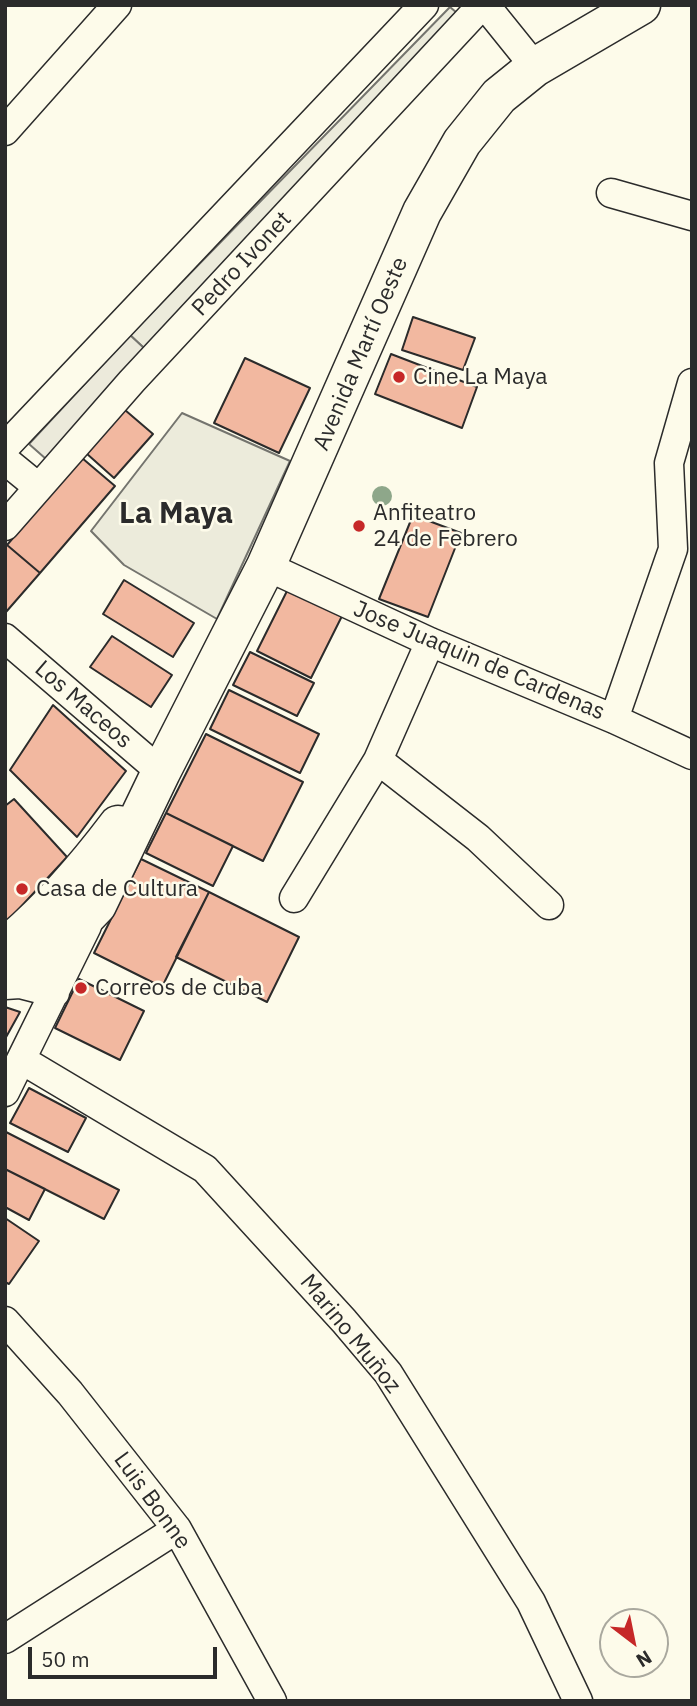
<!DOCTYPE html>
<meta charset="utf-8">
<style>
body{margin:0}
#map{position:relative;width:697px;height:1706px;overflow:hidden;background:#fdfbea;font-family:"IBM Plex Sans",sans-serif}
canvas{display:block}
.frame{position:absolute;inset:0;border:7px solid #2b2b2b;pointer-events:none}
.north{position:absolute;left:599px;top:1608px;width:70px;height:70px;box-sizing:border-box;background:#fdfbea;border:2px solid #a9a89e;border-radius:50%;rotate:148deg;font-size:19px;font-weight:700;line-height:28px;text-align:center;color:#2b2b2b}
.north::after{content:'';display:block;margin:auto;width:24px;height:32px;background:#c62828;clip-path:polygon(50% 0,100% 100%,50% 72%,0 100%)}
.scale{position:absolute;left:28px;top:1647px;width:189px;height:32px;box-sizing:border-box;border:4px solid #2b2b2b;border-top:0;padding-left:9px;font-size:21px;line-height:24px;white-space:nowrap;color:#2b2b2b;-webkit-text-stroke:5px #fdfbea;paint-order:stroke}
</style>
<div id="map">
<canvas width="697" height="1706"></canvas>
<div class="frame"></div>
<div class="north">N</div>
<div class="scale">50 m</div>
</div>
<script>
const c = document.querySelector('canvas').getContext('2d');
c.lineJoin = 'round';
function paint(path, color) { c.fillStyle = color; c.fill(path, 'evenodd'); }
function trace(path, color, width, dash) { c.strokeStyle = color; c.lineWidth = width; c.lineCap = dash ? 'butt' : 'round'; c.setLineDash(dash || []); c.stroke(path); }
function label(font, color, halo, rows, align = 'center') {
  c.font = font + ' "IBM Plex Sans",sans-serif'; c.lineWidth = 5; c.setLineDash([]); c.textBaseline = 'middle'; c.strokeStyle = halo; c.fillStyle = color; for (const [text, x, y, turn = 0] of rows) {
    c.save(); c.translate(x, y); c.rotate((+turn || 0) * Math.PI / 180); c.textAlign = isNaN(turn) ? turn : align; if (halo) c.strokeText(text, 0, 0); c.fillText(text, 0, 0); c.restore();
  }
}
const green = new Path2D(`
 M450 7 457 13 145 349 130 335Z
 M182 413 290 461 217 619 124 565 91 531Z`);
paint(green, '#ecebdb');
trace(green, '#74746e', 2);
const parking = new Path2D(`
 M130 335 145 349 46 459 29 444Z`);
paint(parking, '#eceadb');
trace(parking, '#74746e', 2);
const building = new Path2D(`
 M413 317 475 338 463 370 402 350Z
 M391 354 477 387 462 428 375 394Z
 M245 358 310 388 279 453 214 423Z
 M125 410 153 434 114 478 86 453Z
 M82 458 115 486 40 573 7 545Z
 M413 515 461 533 428 617 379 599Z
 M7 545 40 573 6 612 5 547Z
 M124 580 194 623 173 657 103 614Z
 M288 589 342 616 311 678 257 651Z
 M112 636 172 675 151 707 90 667Z
 M250 652 314 683 297 716 233 685Z
 M229 690 319 734 300 773 210 729Z
 M53 705 126 771 77 837 10 770Z
 M206 734 303 782 263 861 166 813Z
 M14 799 67 857 5 924V806Z
 M166 813 233 846 213 886 146 853Z
 M141 859 209 892 162 987 94 953Z
 M209 892 299 937 267 1002 176 957Z
 M79 979 144 1011 120 1060 55 1028Z
 M5 1007 20 1012 5 1039Z
 M29 1088 86 1118 68 1152 10 1123Z
 M6 1132 119 1190 104 1219 5 1169Z
 M5 1169 45 1189 29 1220 5 1207Z
 M5 1218 39 1241 9 1284 5 1282Z`);
paint(building, '#f2b8a0');
trace(building, '#2b2b2b', 2);
const minor = new Path2D(`
 M485 5 535 67
 M5 131 117 5
 M611 193 692 216
 M5 447 424 5
 M5 460 38 487
 M5 526 132 381 482 5
 M266 566 430 642 614 719 692 755
 M5 638 161 772
 M614 719 673 549 669 463 692 383
 M378 760 478 838 549 905
 M294 898 378 760 430 642
 M5 985 20 984 55 993
 M22 1060 205 1169 344 1321 388 1373 531 1602 578 1701
 M5 1092 87 926
 M5 1321 70 1393 177 1529 272 1701
 M5 1639 177 1529`);
const highway = new Path2D(`
 M5 947C49 911 84 870 118 825
 M5 976 49 955 97 905 161 772 266 566 422 212 462 142 499 96 535 67 641 5`);
trace(minor, '#2b2b2b', 31);
trace(highway, '#2b2b2b', 41);
trace(minor, '#fdfbea', 28);
trace(highway, '#fdfbea', 38);
c.fillStyle = '#8ea78a';
for (const [x, y] of [
 [382,496]
]) { c.beginPath(); c.arc(x, y, 10, 0, 2 * Math.PI); c.fill(); }
for (const [x, y, r, color] of [
 [399,377,7,"#c62828"],
 [359,526,7,"#c62828"],
 [22,889,7,"#c62828"],
 [81,988,7,"#c62828"]
]) { const dot = new Path2D(); dot.arc(x, y, r, 0, 2 * Math.PI); c.fillStyle = color; c.fill(dot); trace(dot, '#fdfbea', 2.5); }
label('23px', '#2b2b2b', '#fdfbea', [
 ["Pedro Ivonet",242,264,-47],
 ["Avenida Martí Oeste",361,354,-67],
 ["Jose Juaquin de Cardenas",479,661,23],
 ["Los Maceos",83,705,41],
 ["Marino Muñoz",350,1334,51],
 ["Luis Bonne",152,1501,54]
]);
label('23px', '#2b2b2b', '#fdfbea', [
 ["Cine La Maya",413,377],
 ["Anfiteatro",373,513],
 ["24 de Febrero",373,539],
 ["Casa de Cultura",36,889],
 ["Correos de cuba",95,988]
], 'left');
label('bold 30px', '#2b2b2b', '#fdfbea', [
 ["La Maya",176,514]
]);
</script>
